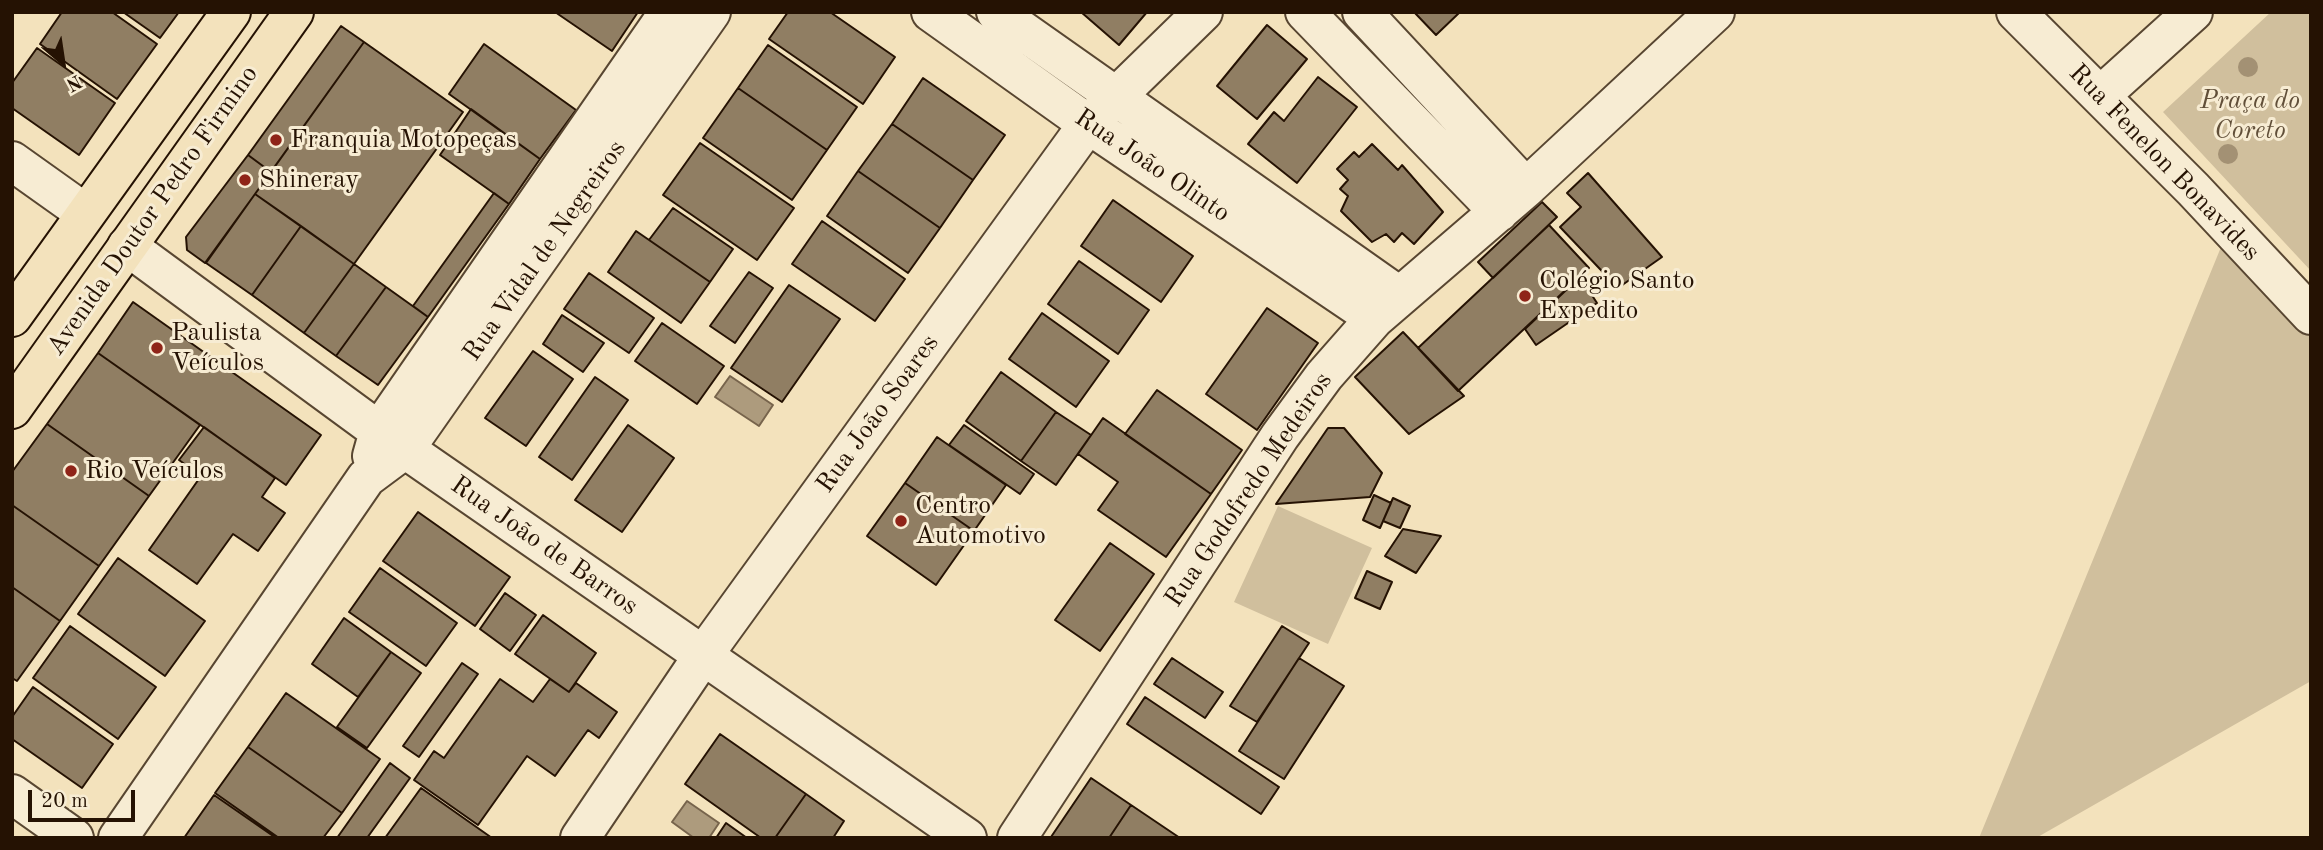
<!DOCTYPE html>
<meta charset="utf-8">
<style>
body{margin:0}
#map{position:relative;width:2323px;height:850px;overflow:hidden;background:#f3e2bc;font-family:"Old Standard TT",serif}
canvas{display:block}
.frame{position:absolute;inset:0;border:14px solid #251203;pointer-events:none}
.north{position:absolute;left:28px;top:28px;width:70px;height:70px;-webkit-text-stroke:5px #f7ecd3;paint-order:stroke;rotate:151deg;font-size:19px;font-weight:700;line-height:28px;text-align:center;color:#251203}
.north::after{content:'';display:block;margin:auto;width:24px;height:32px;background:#251203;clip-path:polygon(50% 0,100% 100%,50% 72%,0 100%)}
.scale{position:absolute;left:28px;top:790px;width:107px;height:32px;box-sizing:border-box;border:4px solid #251203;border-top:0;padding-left:9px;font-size:21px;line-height:24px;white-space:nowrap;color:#251203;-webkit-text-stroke:5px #f7ecd3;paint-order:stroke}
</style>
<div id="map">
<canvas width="2323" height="850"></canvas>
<div class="frame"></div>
<div class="north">N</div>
<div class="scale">20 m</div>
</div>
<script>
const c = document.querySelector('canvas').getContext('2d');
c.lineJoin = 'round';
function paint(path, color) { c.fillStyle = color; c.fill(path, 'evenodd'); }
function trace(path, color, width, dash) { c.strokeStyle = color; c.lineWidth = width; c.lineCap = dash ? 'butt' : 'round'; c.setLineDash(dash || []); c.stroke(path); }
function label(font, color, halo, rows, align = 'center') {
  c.font = font + ' "Old Standard TT",serif'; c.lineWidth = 6; c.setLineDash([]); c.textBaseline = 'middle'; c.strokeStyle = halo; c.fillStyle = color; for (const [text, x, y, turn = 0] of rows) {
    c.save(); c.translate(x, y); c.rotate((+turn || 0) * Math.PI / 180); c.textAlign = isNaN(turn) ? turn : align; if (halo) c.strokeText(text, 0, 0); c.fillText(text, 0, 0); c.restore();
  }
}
paint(new Path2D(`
 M2271 12H2311V271L2163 112Z
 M2228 230 2311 336V681L2036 838H1979Z
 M1278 506 1372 548 1328 644 1234 602Z`), '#d0bf9d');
const water = new Path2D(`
 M730 376 773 405 759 426 715 397Z
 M687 801 719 823 709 838H694L672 822Z`);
paint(water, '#ad9b7d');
trace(water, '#77644c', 2);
const building = new Path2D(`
 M62 12H112L157 44 117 99 40 44Z
 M123 12H179L160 38Z
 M555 12H638L612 51Z
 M788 12H830L895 57 863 104 769 39Z
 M1081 12H1147L1119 45Z
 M1414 12H1460L1436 35Z
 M1267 25 1307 59 1257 119 1217 86Z
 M341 26 364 42 271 172 248 155Z
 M364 42 463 112 354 264 255 194Z
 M484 44 576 110 540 159 449 94Z
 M768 45 857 107 827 150 738 88Z
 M37 48 115 103 79 155 12 108V83Z
 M1318 77 1357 107 1297 183 1248 144 1274 112 1284 121Z
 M923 78 1005 135 973 180 892 124Z
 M738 88 827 150 792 200 703 138Z
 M471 109 540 159 509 204 440 155Z
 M892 124 973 180 940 228 858 171Z
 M700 143 794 208 757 260 663 195Z
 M1372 144 1398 170 1402 165 1443 212 1414 244 1402 233 1394 242 1386 234 1372 242 1341 211 1348 196 1340 189 1348 180 1337 169 1354 152 1359 157Z
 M248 155 271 172 205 263 187 250 186 237Z
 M858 171 940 228 908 273 827 216Z
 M1588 173 1662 257 1618 288 1560 227 1581 207 1567 193Z
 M494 193 509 204 428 317 413 306Z
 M255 194 301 226 252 295 206 263Z
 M1113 200 1193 256 1161 302 1081 246Z
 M1542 202 1557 217 1493 278 1478 262Z
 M673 208 733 249 710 282 649 240Z
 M822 221 905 279 875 321 792 264Z
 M1549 225 1589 268 1458 391 1418 348Z
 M301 226 354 264 304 333 252 295Z
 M636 231 710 282 681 323 608 272Z
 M1079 261 1149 310 1118 354 1048 304Z
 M354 264 386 287 336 356 304 333Z
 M749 272 773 288 735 343 710 326Z
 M589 273 654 318 629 353 564 309Z
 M1580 277 1597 303 1536 345 1525 329Z
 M789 285 840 319 782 402 731 368Z
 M386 287 428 317 378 385 336 356Z
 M133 302 321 435 286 485 98 353Z
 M1267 308 1318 343 1257 430 1206 394Z
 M1042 313 1109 361 1076 407 1009 359Z
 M562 315 604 343 583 372 543 344Z
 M662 323 724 366 697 404 635 361Z
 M1403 332 1464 396 1409 434 1355 377Z
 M533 351 573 379 526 446 485 418Z
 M98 353 200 425 149 496 47 424Z
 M1001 372 1056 412 1021 461 966 421Z
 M595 377 628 400 572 480 539 457Z
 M1157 390 1242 450 1211 494 1125 434Z
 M1056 412 1091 435 1056 485 1021 461Z
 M1103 418 1211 494 1166 557 1098 510 1118 482 1078 454Z
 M47 424 149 496 99 566 12 505V472Z
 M628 425 674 458 622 532 575 500Z
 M964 425 1034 474 1020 494 949 445Z
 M204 427 275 478 262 497 285 513 258 551 233 534 197 584 149 550 201 476 179 460Z
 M1328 428H1344L1382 473 1370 497 1276 504Z
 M937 437 1006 485 974 531 905 483Z
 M905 483 974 531 936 585 867 536Z
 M1374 495 1391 503 1380 528 1363 520Z
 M1393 498 1410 506 1400 528 1383 521Z
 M12 505 99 566 60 621 12 587Z
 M418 512 510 577 475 626 383 561Z
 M1403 529 1441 536 1416 573 1385 556Z
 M1110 543 1154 574 1100 651 1055 620Z
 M118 558 205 621 165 676 78 614Z
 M380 568 457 623 426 666 349 612Z
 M1367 571 1392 582 1380 609 1355 598Z
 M12 587 60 621 17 681 12 678Z
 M505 593 536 615 510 651 480 629Z
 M543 615 596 653 569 692 515 654Z
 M344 618 391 652 358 697 312 664Z
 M70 626 156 687 118 739 33 678Z
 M1282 626 1309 643 1257 722 1230 706Z
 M391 652 421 673 367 748 337 727Z
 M1172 658 1223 692 1205 718 1154 684Z
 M1299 658 1344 686 1284 779 1239 751Z
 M462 663 478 674 419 757 403 746Z
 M500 679 533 702 550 679 569 692 576 683 617 712 599 738 588 730 555 776 527 756 478 825 414 780 434 751 444 758Z
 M33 687 113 744 82 788 12 739V717Z
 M286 693 380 759 342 813 248 747Z
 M1145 697 1279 787 1261 814 1127 724Z
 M720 734 806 794 775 838H761L685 784Z
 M248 747 342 813 323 838H279L215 793Z
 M390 763 410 778 367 838H337Z
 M1091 778 1131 805 1109 838 1051 837Z
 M421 788 492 838H385Z
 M806 794 844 821 833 838H775Z
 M214 795 276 838H184Z
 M1131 805 1180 838H1109Z
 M726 823 747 838H716Z`);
paint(building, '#907e63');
trace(building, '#251203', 2);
const minor = new Path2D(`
 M931 12 1088 124 1375 318
 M996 12 1399 296
 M1305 12 1499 212
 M1362 12 1526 188
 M2016 12 2193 189 2311 315
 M2100 96 2193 12
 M12 161 85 213
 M127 246 379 431 967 838
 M372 456 379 431 669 12
 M12 794 74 838
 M118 838 366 478 405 449 711 12
 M580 838 702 657 1088 124 1203 12
 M1017 838 1280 436 1324 376 1375 318 1526 188 1715 12`);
const primary = new Path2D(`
 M12 317 231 12
 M12 409 294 12`);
trace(minor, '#584631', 42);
trace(primary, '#251203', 42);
trace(minor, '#f7ecd3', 38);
trace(primary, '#f3e2bc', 38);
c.fillStyle = '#a39174';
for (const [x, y] of [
 [2248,67],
 [2228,154]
]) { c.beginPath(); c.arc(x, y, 10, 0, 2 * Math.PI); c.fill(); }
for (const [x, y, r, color] of [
 [276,140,7,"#8f2418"],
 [245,180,7,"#8f2418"],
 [1525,296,7,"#8f2418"],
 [157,348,7,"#8f2418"],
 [71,471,7,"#8f2418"],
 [901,521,7,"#8f2418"]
]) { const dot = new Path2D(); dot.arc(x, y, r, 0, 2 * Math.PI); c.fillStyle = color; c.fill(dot); trace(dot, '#f7ecd3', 2.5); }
label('italic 26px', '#614f39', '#f7ecd3', [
 ["Praça do",2250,101],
 ["Coreto",2250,131]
]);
label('26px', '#251203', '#f7ecd3', [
 ["Franquia Motopeças",290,140],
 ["Shineray",259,180],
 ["Colégio Santo",1539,281],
 ["Expedito",1539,311],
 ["Paulista",171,333],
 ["Veículos",171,363],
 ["Rio Veículos",85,471],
 ["Centro",915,506],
 ["Automotivo",915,536]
], 'left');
label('26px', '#251203', '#f7ecd3', [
 ["Rua Fenelon Bonavides",2164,163,46],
 ["Rua João Olinto",1152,166,34],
 ["Avenida Doutor Pedro Firmino",153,211,-55],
 ["Rua Vidal de Negreiros",545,251,-55],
 ["Rua João Soares",878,414,-54],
 ["Rua Godofredo Medeiros",1249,490,-56],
 ["Rua João de Barros",544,546,35]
]);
</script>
